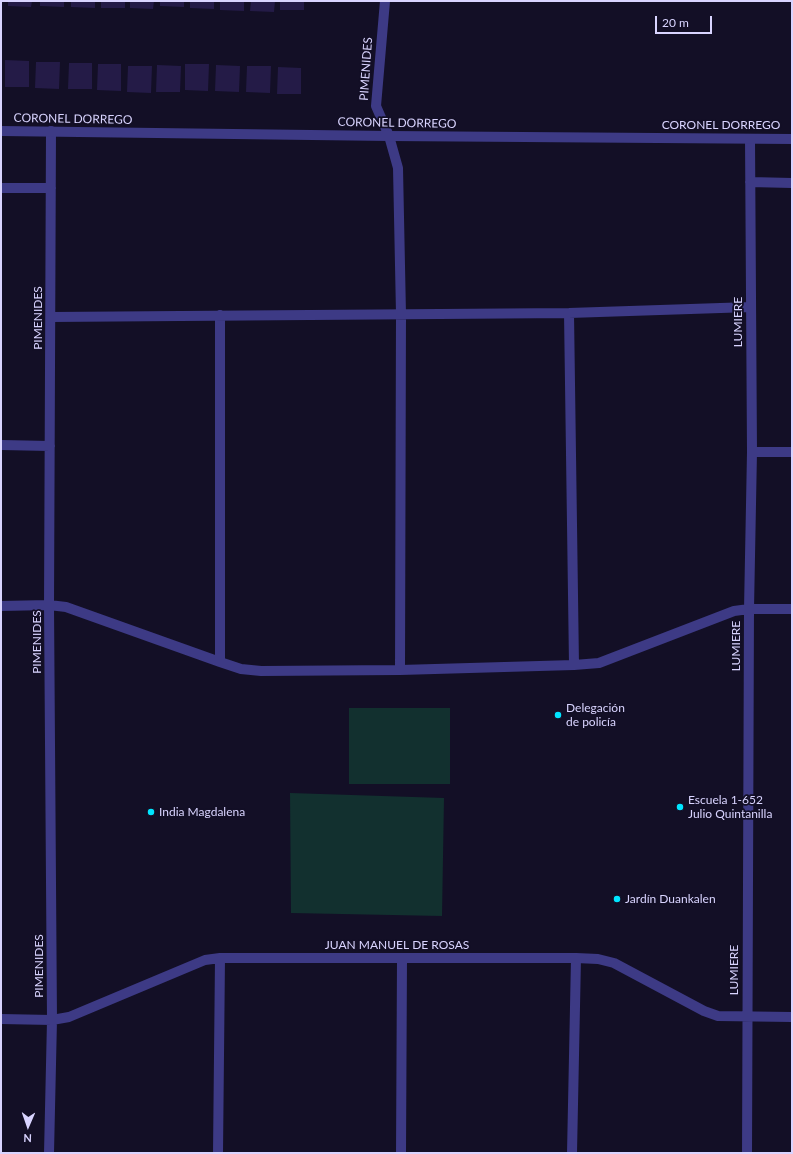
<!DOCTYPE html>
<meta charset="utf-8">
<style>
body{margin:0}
#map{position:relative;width:793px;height:1154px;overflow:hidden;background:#130f26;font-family:Lato,sans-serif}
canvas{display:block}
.frame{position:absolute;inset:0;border:2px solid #d9d4ff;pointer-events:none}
.north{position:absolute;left:8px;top:1106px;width:40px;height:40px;-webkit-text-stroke:3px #130f26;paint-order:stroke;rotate:182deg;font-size:11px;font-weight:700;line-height:16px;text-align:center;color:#d9d4ff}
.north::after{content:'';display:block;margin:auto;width:14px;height:18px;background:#d9d4ff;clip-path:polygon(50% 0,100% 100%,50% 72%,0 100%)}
.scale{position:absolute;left:655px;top:16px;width:57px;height:18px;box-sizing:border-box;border:2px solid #d9d4ff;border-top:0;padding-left:5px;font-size:12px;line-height:14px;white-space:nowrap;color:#d9d4ff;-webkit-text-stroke:3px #130f26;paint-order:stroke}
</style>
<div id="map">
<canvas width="793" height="1154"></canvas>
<div class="frame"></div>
<div class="north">N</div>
<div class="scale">20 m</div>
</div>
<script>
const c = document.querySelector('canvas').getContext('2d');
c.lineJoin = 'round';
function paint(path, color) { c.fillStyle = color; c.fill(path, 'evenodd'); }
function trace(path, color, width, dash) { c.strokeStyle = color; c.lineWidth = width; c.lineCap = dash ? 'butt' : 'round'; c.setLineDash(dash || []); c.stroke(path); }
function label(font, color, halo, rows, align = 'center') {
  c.font = font + ' Lato,sans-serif'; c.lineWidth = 3.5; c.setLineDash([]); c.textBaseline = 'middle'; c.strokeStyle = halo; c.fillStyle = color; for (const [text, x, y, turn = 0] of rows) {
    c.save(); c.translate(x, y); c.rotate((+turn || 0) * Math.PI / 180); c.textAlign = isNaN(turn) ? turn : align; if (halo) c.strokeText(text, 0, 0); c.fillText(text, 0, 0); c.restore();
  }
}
paint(new Path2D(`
 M349 708H450V784H349Z
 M290 793 444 798 442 916 291 913Z`), '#12302f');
paint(new Path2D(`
 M8 1H32L31 7 8 6Z
 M40 1H64V7L40 6Z
 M71 1H95V8L71 7Z
 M101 1H125V8H101Z
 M130 1H154L153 9 130 8Z
 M160 1H184V7L160 6Z
 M190 1H214V9L190 8Z
 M220 1H244V11L220 10Z
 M251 1H275L274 12 250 11Z
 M280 1H304V10H280Z
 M5 60 29 61V87H5Z
 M36 62H60L59 89 35 88Z
 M69 63H92V89H68Z
 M98 64H121V91L97 90Z
 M185 64H209L208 91 185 90Z
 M157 65 181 66 180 92H156Z
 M216 65 240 66 239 92 215 91Z
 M128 66H152L151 93 127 92Z
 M247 66H271L270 93 246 92Z
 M278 67 301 68V94H277Z`), '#241b47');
trace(new Path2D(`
 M385 1 376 106 389 136 398 168 401 314 400 670
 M750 182 792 183
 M1 188H51
 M569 313 574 665
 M51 317 569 313 751 307
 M1 445 50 446
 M752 452H792
 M1 606 49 605 66 607 220 662 241 669 261 671 400 670 574 665 599 663 734 611 749 609H792
 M220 662V315
 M1 1019 52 1020 69 1017 205 960 220 958H576L598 959 614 963 704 1011 718 1016 792 1017
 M49 1153 52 1020 49 605 51 131
 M218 1153 220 958
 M401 1153 402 959
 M572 1153 576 958
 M747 1153 749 609 752 452 750 139`), '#3d3a85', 10);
trace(new Path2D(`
 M1 131 389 136 792 139`), '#3d3a85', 10);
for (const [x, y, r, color] of [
 [558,715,4,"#00e5ff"],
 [680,807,4,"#00e5ff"],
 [151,812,4,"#00e5ff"],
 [617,899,4,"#00e5ff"]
]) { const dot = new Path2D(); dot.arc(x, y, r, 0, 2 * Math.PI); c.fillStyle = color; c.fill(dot); trace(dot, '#130f26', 1.5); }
label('12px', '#d9d4ff', '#130f26', [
 ["PIMENIDES",366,69,-86],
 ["CORONEL DORREGO",73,119,1],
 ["CORONEL DORREGO",397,123,1],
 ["CORONEL DORREGO",721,125],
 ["PIMENIDES",38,318,-90],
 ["LUMIERE",738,322,-90],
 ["PIMENIDES",37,642,-90],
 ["LUMIERE",736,646,-90],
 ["JUAN MANUEL DE ROSAS",397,945],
 ["PIMENIDES",39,966,-90],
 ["LUMIERE",734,970,-90]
]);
label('12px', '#d9d4ff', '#130f26', [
 ["Delegación",566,708],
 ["de policía",566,722],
 ["Escuela 1-652",688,800],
 ["Julio Quintanilla",688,814],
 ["India Magdalena",159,812],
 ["Jardín Duankalen",625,899]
], 'left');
</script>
